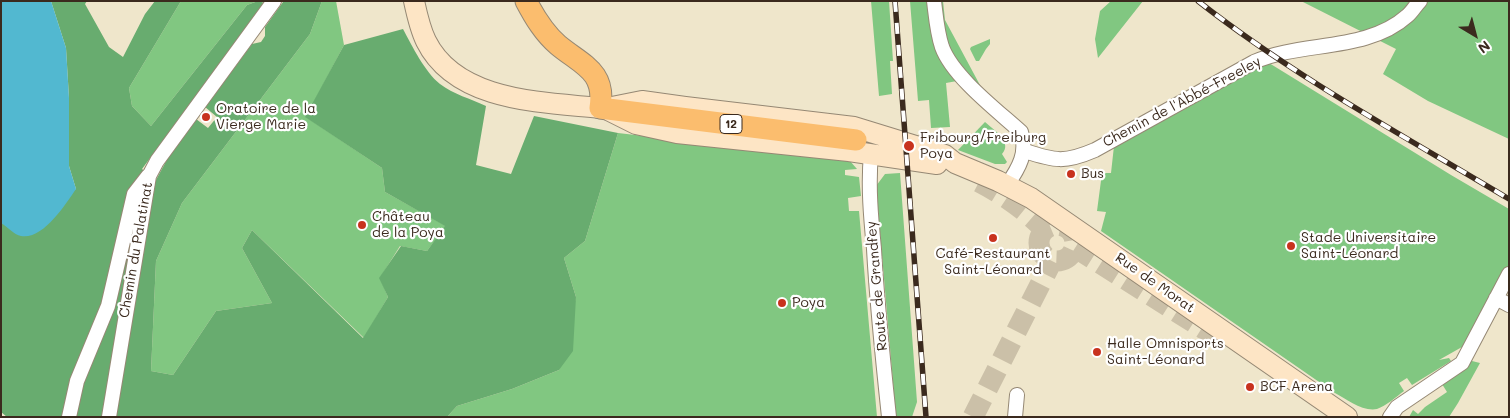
<!DOCTYPE html>
<meta charset="utf-8">
<style>
body{margin:0}
#map{position:relative;width:1510px;height:418px;overflow:hidden;background:#efe6cb;font-family:Mali,sans-serif}
canvas{display:block}
.frame{position:absolute;inset:0;border:2px solid #3b2a1e;pointer-events:none}
.north{position:absolute;left:1450px;top:10px;width:50px;height:50px;-webkit-text-stroke:4px #fff;paint-order:stroke;rotate:143deg;font-size:14px;font-weight:700;line-height:20px;text-align:center;color:#3b2a1e}
.north::after{content:'';display:block;margin:auto;width:18px;height:22px;background:#3b2a1e;clip-path:polygon(50% 0,100% 100%,50% 72%,0 100%)}
</style>
<div id="map">
<canvas width="1510" height="418"></canvas>
<div class="frame"></div>
<div class="north">N</div>
</div>
<script>
const c = document.querySelector('canvas').getContext('2d');
c.lineJoin = 'round';
function paint(path, color) { c.fillStyle = color; c.fill(path, 'evenodd'); }
function trace(path, color, width, dash) { c.strokeStyle = color; c.lineWidth = width; c.lineCap = dash ? 'butt' : 'round'; c.setLineDash(dash || []); c.stroke(path); }
function label(font, color, halo, rows, align = 'center') {
  c.font = font + ' Mali,sans-serif'; c.lineWidth = 4.5; c.setLineDash([]); c.textBaseline = 'middle'; c.strokeStyle = halo; c.fillStyle = color; for (const [text, x, y, turn = 0] of rows) {
    c.save(); c.translate(x, y); c.rotate((+turn || 0) * Math.PI / 180); c.textAlign = isNaN(turn) ? turn : align; if (halo) c.strokeText(text, 0, 0); c.fillText(text, 0, 0); c.restore();
  }
}
paint(new Path2D(`
 M181 1H258L247 5 151 126 132 106 129 88Z
 M322 1H336L344 45 306 117 382 168 385 192 446 226 427 251 400 246 380 278 388 297 364 338 252 230 242 248 272 303 216 311 173 375 151 371 156 261 182 203 310 34Z
 M871 1H889L893 61H890L892 94 879 96Z
 M910 1H929L957 81 946 83 950 127 931 128 929 100 918 101Z
 M937 1H943L945 20 981 87C948 63 946 38 937 1Z
 M1111 1H1143L1098 58 1095 39 1100 11Z
 M1301 1H1509V139L1428 101 1383 74 1396 49Z
 M990 39V44L986 49 979 61H976L970 49 971 47Z
 M1269 63 1451 175 1509 209V268L1469 343 1439 360 1449 358 1451 361 1412 385 1407 378 1399 383 1404 391C1396 397 1386 406 1377 409 1363 412 1346 399 1335 393L1101 231 1106 212 1097 211 1102 173H1111L1114 146 1217 86Z
 M985 122C994 130 1013 142 1002 154L1007 162 1005 164H995L958 150Z
 M618 133 843 159 850 161 857 169 845 170V175L859 177 861 196 848 198 849 211H859L877 417H447L457 406 512 389 559 370 576 297 564 258 585 241Z
 M900 173 917 402 912 417H896L876 186 885 174Z
 M1468 360 1480 363 1458 403 1449 417H1409L1413 410 1418 414 1425 407 1447 392 1442 384Z`), '#81c781');
paint(new Path2D(`
 M51 1H87L85 4 109 47 123 57 145 14 155 1H181L129 88 132 106 151 126 247 5 258 1 265 3 142 169 156 180 170 154 196 119 208 128 217 117 205 107 252 44 261 42 265 36V27L283 2 322 1 310 34 182 203 156 261 151 371 173 375 216 311 272 303 242 248 252 230 363 338 388 297 379 278 401 246 427 251 445 226 385 192 382 168 305 117 344 45 403 29C412 46 425 72 440 84 453 94 471 99 486 106L476 165 511 174 534 116 618 133 585 241 564 258 576 297 573 351 559 370 512 389 457 406 447 417H7L1 412V223L76 189 69 166V98L66 48Z`), '#68ac6f');
paint(new Path2D(`
 M1 1H51L66 48 69 98V166L76 189C65 205 43 240 21 236 14 235 7 226 1 223Z`), '#52b8d0');
trace(new Path2D(`
 M1075 248 1214 336`), '#cbc0a8', 20, [20, 10]);
trace(new Path2D(`
 M856 140 902 152
 M979 182C1004 195 1025 210 1045 230
 M1039 243a18 18 0 1 1 36 0a18 18 0 1 1-36 0Z
 M973 417 1052 261`), '#cbc0a8', 21, [21, 11]);
const minor = new Path2D(`
 M934 1C936 17 937 32 942 47 953 77 998 111 1021 132 1028 152 1019 168 1007 185
 M1025 151C1055 161 1065 163 1095 150L1254 62C1301 41 1367 52 1407 16 1412 12 1415 6 1420 1
 M871 154C868 186 871 218 874 249 877 305 883 361 889 417
 M1496 298 1509 305
 M69 417 77 381 108 306 134 194 148 176
 M109 417 149 176 157 161 274 1
 M1015 417 1017 395
 M1390 417 1397 407 1462 363 1509 274`);
const secondary = new Path2D(`
 M414 1C417 15 420 29 426 41 456 102 542 102 600 108
 M612 107 642 101 685 107 854 127 945 155 955 163 998 181 1031 198 1347 417
 M610 111 636 124 677 133 849 151 937 164`);
const primary = new Path2D(`
 M526 1C535 18 544 33 558 45 582 65 606 71 600 108L856 140`);
trace(minor, '#958874', 16);
trace(secondary, '#958874', 22);
trace(primary, '#958874', 23);
trace(minor, '#fff', 14);
trace(secondary, '#fde5c5', 20);
trace(primary, '#fbbd6e', 21);
const rail = new Path2D(`
 M895 1 926 417
 M1198 1C1295 77 1404 136 1509 199`);
trace(rail, '#3b2a1e', 5.5);
trace(rail, '#fff', 4, [11]);
for (const [x, y, r, color] of [
 [206,117,5,"#c8321e"],
 [909,146,6,"#c8321e"],
 [1071,174,5,"#c8321e"],
 [362,225,5,"#c8321e"],
 [993,238,5,"#c8321e"],
 [1291,246,5,"#c8321e"],
 [782,303,5,"#c8321e"],
 [1097,352,5,"#c8321e"],
 [1250,387,5,"#c8321e"]
]) { const dot = new Path2D(); dot.arc(x, y, r, 0, 2 * Math.PI); c.fillStyle = color; c.fill(dot); trace(dot, '#fff', 2); }
for (const [x, y, w] of [
 [731,124,22]
]) { const box = new Path2D(); box.roundRect(x - w / 2, y - 9.5, w, 19, 4); c.fillStyle = '#fff'; c.fill(box); trace(box, '#3b2a1e', 1); }
label('bold 12px', '#3b2a1e', null, [
 ["12",731,124]
]);
label('14px', '#3b2a1e', '#fff', [
 ["Chemin de l'Abbé-Freeley",1182,102,-28],
 ["Chemin du Palatinat",136,250,-80],
 ["Rue de Morat",1155,283,35],
 ["Route de Grandfey",877,286,-95]
]);
label('14px', '#3b2a1e', '#fff', [
 ["Oratoire de la",216,109],
 ["Vierge Marie",216,125],
 ["Fribourg/Freiburg",920,138],
 ["Poya",920,154],
 ["Bus",1081,174],
 ["Château",372,217],
 ["de la Poya",372,233],
 ["Stade Universitaire",1301,238],
 ["Saint-Léonard",1301,254],
 ["Café-Restaurant",993,254,"center"],
 ["Saint-Léonard",993,270,"center"],
 ["Poya",792,303],
 ["Halle Omnisports",1107,344],
 ["Saint-Léonard",1107,360],
 ["BCF Arena",1260,387]
], 'left');
</script>
